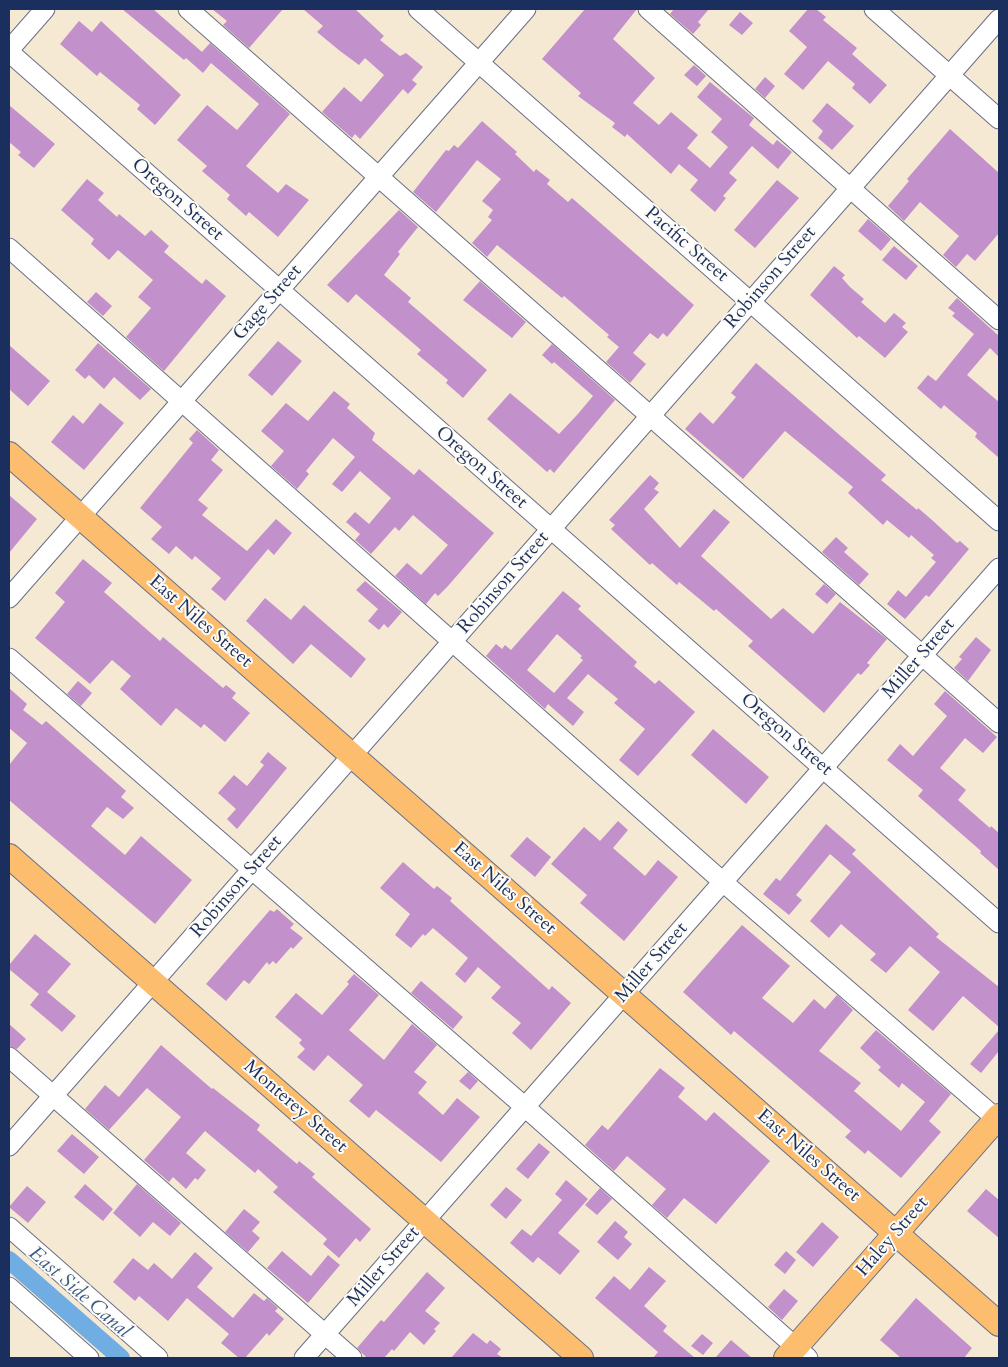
<!DOCTYPE html>
<style>
body{margin:0}
#map{position:relative;width:1008px;height:1367px;overflow:hidden;background:#f6e9d4;font-family:Cardo,serif}
canvas{display:block}
.frame{position:absolute;inset:0;border:10px solid #1b2f5e;pointer-events:none}
</style>
<div id="map">
<canvas width="1008" height="1367"></canvas>
<div class="frame"></div>
</div>
<script>
const c = document.querySelector('canvas').getContext('2d');
c.lineJoin = 'round';
function trace(path, color, width, dash) { c.strokeStyle = color; c.lineWidth = width; c.lineCap = dash ? 'butt' : 'round'; c.setLineDash(dash || []); c.stroke(path); }
function paint(path, color) { c.fillStyle = color; c.fill(path, 'evenodd'); }
function label(font, color, halo, rows, align = 'center') {
  c.font = font + ' Cardo,serif'; c.lineWidth = 4; c.setLineDash([]); c.textBaseline = 'middle'; c.strokeStyle = halo; c.fillStyle = color; for (const [text, x, y, turn = 0] of rows) {
    c.save(); c.translate(x, y); c.rotate((+turn || 0) * Math.PI / 180); c.textAlign = isNaN(turn) ? turn : align; if (halo) c.strokeText(text, 0, 0); c.fillText(text, 0, 0); c.restore();
  }
}
trace(new Path2D(`
 M9 1260 121 1358`), '#70ade2', 18);
paint(new Path2D(`
 M122 9H153L202 52 210 43 290 114 246 166 278 193 286 184 309 200 278 237 249 212 246 216 227 199 230 195 202 171 207 166 177 140 207 105 237 130 259 104 211 63 203 73 186 58 184 60Z
 M212 9H283L249 48 223 25 227 21Z
 M303 9H355L384 36 380 40 400 56 406 53 423 67 412 80 417 84 408 94 403 89 360 139 355 134 352 138 322 112 344 87 361 102 384 75 365 58 359 65 340 51 317 32 323 26Z
 M585 9H637L613 39 655 78 633 103 659 125 671 112 698 135 687 148 710 168 728 147 711 132 722 119 697 97 710 82 754 118 749 125 773 145 777 140 792 152 778 169 752 146 729 173 737 180 723 196 726 198 715 212 690 190 698 180 679 164 671 174 627 134 625 137 612 127 615 123 578 96 581 93 542 59Z
 M674 9H709L698 22 701 25 693 34 670 14Z
 M808 9H816L826 17 823 20 857 48 852 54 887 85 870 104 852 88 855 84 828 61 803 90 784 74 807 47 789 31Z
 M740 12 753 23 742 35 729 25Z
 M79 21 92 32 101 21 181 95 155 125 137 109 140 105 100 72 97 76 60 44Z
 M694 65 706 76 697 86 684 75Z
 M765 77 775 86 765 98 755 89Z
 M827 103 854 126 832 150 818 138 823 131 812 121Z
 M9 105 55 144 34 168 18 155 21 152 9 142Z
 M482 121 517 152 515 154 534 172 536 169 550 180 547 184 568 202 572 198 694 305 667 337 663 333 658 339 650 333 633 353 646 364 630 383 606 362 619 347 607 337 609 335 564 296 562 298 497 245 487 257 472 243 492 220 488 217 493 210 482 201 501 179 477 160 436 212 413 192 446 150 449 151 454 145 458 148Z
 M950 129 999 173V233L975 261 967 254 956 267 943 255 959 236 920 202 904 221 888 206 909 181 907 179Z
 M87 179 104 193 98 200 117 217 119 214 145 236 151 230 169 246 164 252 202 284 206 279 226 296 164 371 126 337 151 308 138 297 153 280 118 250 109 260 91 244 94 239 61 210Z
 M777 180 799 198 755 248 734 230Z
 M399 210 418 227 398 252 400 254 384 275 411 298 408 302 487 370 463 398 446 383 448 380 417 354 421 350 356 294 348 303 327 285Z
 M868 219 891 239 881 251 858 231Z
 M894 246 918 266 906 280 882 260Z
 M834 266 845 275 842 278 850 287 864 299 861 302 885 323 894 313 906 323 902 327 908 332 885 358 859 336 857 338 810 295Z
 M480 281 526 322 512 338 463 300Z
 M96 292 112 306 103 316 87 302Z
 M957 298 999 336V357L990 348 967 375 999 402V458L975 437 977 433 944 405 941 409 917 388 928 375 936 381 974 334 952 316 955 313 948 308Z
 M278 341 302 361 272 396 248 375Z
 M98 343 151 389 140 400 114 377 104 389 89 375 85 379 75 370Z
 M552 344 615 400 554 473 550 469 547 472 487 419 510 393 559 434 577 415 593 396 554 362 552 364 542 355Z
 M9 345 50 381 28 406 9 389Z
 M756 363 886 475 881 480 917 510 918 508 932 520 957 543 960 541 969 549 929 597 926 595 905 619 887 604 898 590 906 597 936 562 931 558 934 555 911 535 909 538 887 520 883 525 848 493 853 487 785 431 743 479 685 429 700 412 713 424 736 397 731 393Z
 M334 391 350 404 347 408 375 433 372 440 414 475 419 469 494 533 448 586 438 596 435 593 426 604 395 576 407 563 421 575 448 545 413 515 399 531 395 527 371 554 355 540 360 534 346 522 355 512 369 524 391 498 360 471 342 492 332 484 355 457 333 438 306 471 309 474 297 489 271 466 284 451 261 431 286 403 308 421Z
 M100 403 124 423 84 470 51 442 73 415 83 424Z
 M197 430 219 450 211 460 223 470 198 500 208 508 202 515 247 551 276 519 292 533 274 555 268 549 225 601 211 589 221 578 195 556 192 560 176 546 169 554 151 539 162 527 140 508 193 443 189 439Z
 M650 475 659 483 654 489 659 492 644 509 680 548 714 509 730 522 701 556 771 619 783 608 813 634 840 602 887 639 867 663 870 665 861 675 858 673 824 713 748 646 753 641 716 609 714 611 679 582 677 585 652 563 650 565 611 529 615 525 609 520Z
 M9 495 37 519 9 553Z
 M836 537 848 548 844 552 869 574 859 585 822 552Z
 M83 559 112 583 104 592 160 641 163 637 223 688 226 685 236 693 232 698 250 713 225 742 204 724 201 728 176 708 161 726 120 689 131 676 112 660 90 684 35 638 65 602 55 593Z
 M365 581 402 612 388 628 384 624 379 630 368 621 378 609 356 590Z
 M824 584 836 594 827 604 815 594Z
 M563 591 581 606 578 609 637 662 634 666 655 684 659 680 695 712 638 776 619 760 645 729 614 703 618 699 588 674 567 698 584 712 573 726 548 704 545 709 486 656 496 644 502 649 505 645 511 650ZM557 634 582 656 580 658 583 660 554 693 527 670Z
 M265 598 291 620 304 605 366 659 351 678 311 644 293 664 246 621Z
 M976 637 991 650 968 681 954 668 962 659 959 657Z
 M78 681 92 693 81 706 67 694Z
 M9 688 27 704 23 710 42 725 46 721 126 791 121 797 134 808 123 819 107 807 91 826 125 855 141 836 192 880 155 924 9 800V765L27 743 9 728Z
 M945 691 997 737 983 753 965 738 940 768 966 790 958 800 990 828 991 826 999 833V870L980 853 981 851 918 796 923 790 887 760 900 744 913 756 947 716 934 704Z
 M713 729 769 777 746 804 691 755Z
 M268 752 287 768 237 829 227 819 236 809 218 793 234 775 247 786 264 765 260 762Z
 M618 821 628 830 613 848 645 876 658 860 678 877 624 941 580 903 587 895 551 864 584 827 600 841Z
 M826 824 856 850 852 854 939 934 936 937 999 987V1027L963 996 933 1031 908 1010 940 972 910 946 886 973 870 960 876 954 841 924 829 938 810 921 851 872 830 854 796 895 802 900 789 915 763 894 776 878 780 881Z
 M527 837 551 857 535 877 510 856Z
 M403 862 434 889 437 886 452 898 450 901 549 990 552 986 571 1003 531 1050 512 1033 521 1023 491 998 501 987 478 967 465 983 455 974 468 958 433 928 425 936 423 934 411 948 395 935 410 914 380 888Z
 M277 909 294 924 290 928 303 938 293 949 291 947 276 964 273 961 269 965 267 962 249 984 244 980 226 1001 206 984 270 910 274 912Z
 M742 925 790 966 762 998 793 1023 814 999 825 1009 837 995 853 1010 819 1051 861 1083 854 1091 901 1131 925 1102 902 1083 899 1088 878 1070 881 1067 860 1048 876 1030 951 1094 929 1121 941 1132 901 1178 868 1150 865 1154 845 1137 851 1131 734 1031 731 1035 683 992Z
 M35 934 71 964 47 992 76 1016 62 1032 30 1005 39 994 9 969V965Z
 M354 974 379 995 349 1030 384 1060 412 1024 437 1045 414 1072 427 1082 418 1093 443 1115 457 1098 480 1117 441 1162 376 1110 369 1118 349 1101 363 1085 328 1055 314 1071 297 1057 305 1049 299 1043 302 1040 275 1017 296 993 322 1015 349 984 347 982Z
 M421 981 463 1017 453 1029 411 993Z
 M9 1024 26 1039 17 1049 9 1046Z
 M999 1030V1051L981 1073 970 1064Z
 M161 1045 212 1089 213 1088 260 1125 257 1130 297 1164 299 1161 315 1174 312 1177 371 1229 360 1242 356 1238 339 1258 323 1244 327 1239 273 1192 278 1187 258 1169 255 1173 205 1131 186 1153 206 1170 198 1180 195 1178 186 1189 173 1177 169 1182 144 1160 181 1117 147 1088 109 1130 85 1109 105 1085 119 1097Z
 M660 1068 685 1088 678 1097 706 1121 714 1112 770 1161 716 1224 684 1198 667 1218 652 1205 666 1189 627 1156 614 1171 585 1145 602 1125 608 1130Z
 M468 1072 478 1081 470 1090 459 1081Z
 M72 1134 99 1157 84 1174 57 1151Z
 M539 1143 550 1152 528 1179 516 1169Z
 M566 1180 588 1199 558 1233 580 1251 560 1275 538 1257 533 1263 510 1243 522 1229 531 1236 562 1200 555 1194Z
 M85 1184 113 1209 103 1221 74 1197Z
 M137 1184 181 1223 170 1236 153 1222 140 1237 113 1213Z
 M27 1186 46 1202 28 1223 9 1207Z
 M506 1187 522 1200 506 1219 490 1205Z
 M600 1188 612 1199 597 1215 585 1205Z
 M986 1189 999 1200V1238L967 1211Z
 M244 1209 260 1222 252 1231 260 1238 248 1252 225 1232Z
 M615 1221 628 1232 624 1237 632 1244 618 1260 597 1242Z
 M822 1222 839 1237 813 1267 796 1252Z
 M282 1251 311 1276 328 1255 340 1265 308 1303 267 1268Z
 M786 1251 796 1260 785 1274 774 1265Z
 M195 1252 213 1268 197 1287 233 1318 254 1293 264 1301 267 1298 278 1308 275 1311 284 1319 269 1336 267 1333 245 1358H239L221 1343 229 1334 187 1298 168 1321 139 1296 135 1301 113 1282 133 1258 148 1270 154 1263 172 1279Z
 M649 1267 666 1281 644 1306 667 1326 663 1331 695 1358H653L658 1352 595 1298 614 1276 630 1290Z
 M427 1272 445 1288 425 1311 440 1323 434 1329 436 1331 424 1345 410 1332 394 1351 392 1349 384 1358H367L357 1348 381 1320 384 1322Z
 M784 1289 798 1301 782 1320 768 1307Z
 M916 1298 972 1348 964 1358H901L880 1340Z
 M473 1333 487 1344 490 1340 501 1349 497 1354 503 1358H451Z
 M702 1334 713 1343 703 1355 691 1346Z
 M731 1340 752 1358H715Z`), '#c290ca');
const minor = new Path2D(`
 M188 9 999 723
 M418 9 999 521
 M648 9 999 320
 M874 9 999 119
 M9 50 45 9
 M9 52 999 923
 M9 248 723 882 999 1121
 M9 598 526 9
 M9 658 525 1107 808 1358
 M9 1057 352 1358
 M9 1146 999 19
 M9 1227 158 1358
 M9 1287 89 1358
 M304 1358 999 568`);
const major = new Path2D(`
 M9 454 999 1324
 M9 856 581 1358
 M786 1358 999 1116`);
trace(minor, '#687087', 21);
trace(major, '#687087', 26);
trace(minor, '#fff', 19);
trace(major, '#fcbd6f', 24);
label('19px', '#1b2f5e', '#fdfcf7', [
 ["Oregon Street",177,200,41],
 ["Pacific Street",686,245,41],
 ["Robinson Street",771,278,-49],
 ["Gage Street",268,303,-49],
 ["Oregon Street",481,468,41],
 ["Robinson Street",504,583,-49],
 ["East Niles Street",200,622,41],
 ["Miller Street",919,659,-49],
 ["Oregon Street",786,735,41],
 ["Robinson Street",237,887,-49],
 ["East Niles Street",504,889,41],
 ["Miller Street",652,963,-49],
 ["Monterey Street",295,1107,41],
 ["East Niles Street",808,1156,41],
 ["Haley Street",893,1237,-49],
 ["Miller Street",384,1267,-49]
]);
label('italic 20px', '#395b8c', '#fdfcf7', [
 ["East Side Canal",79,1293,41]
]);
</script>
